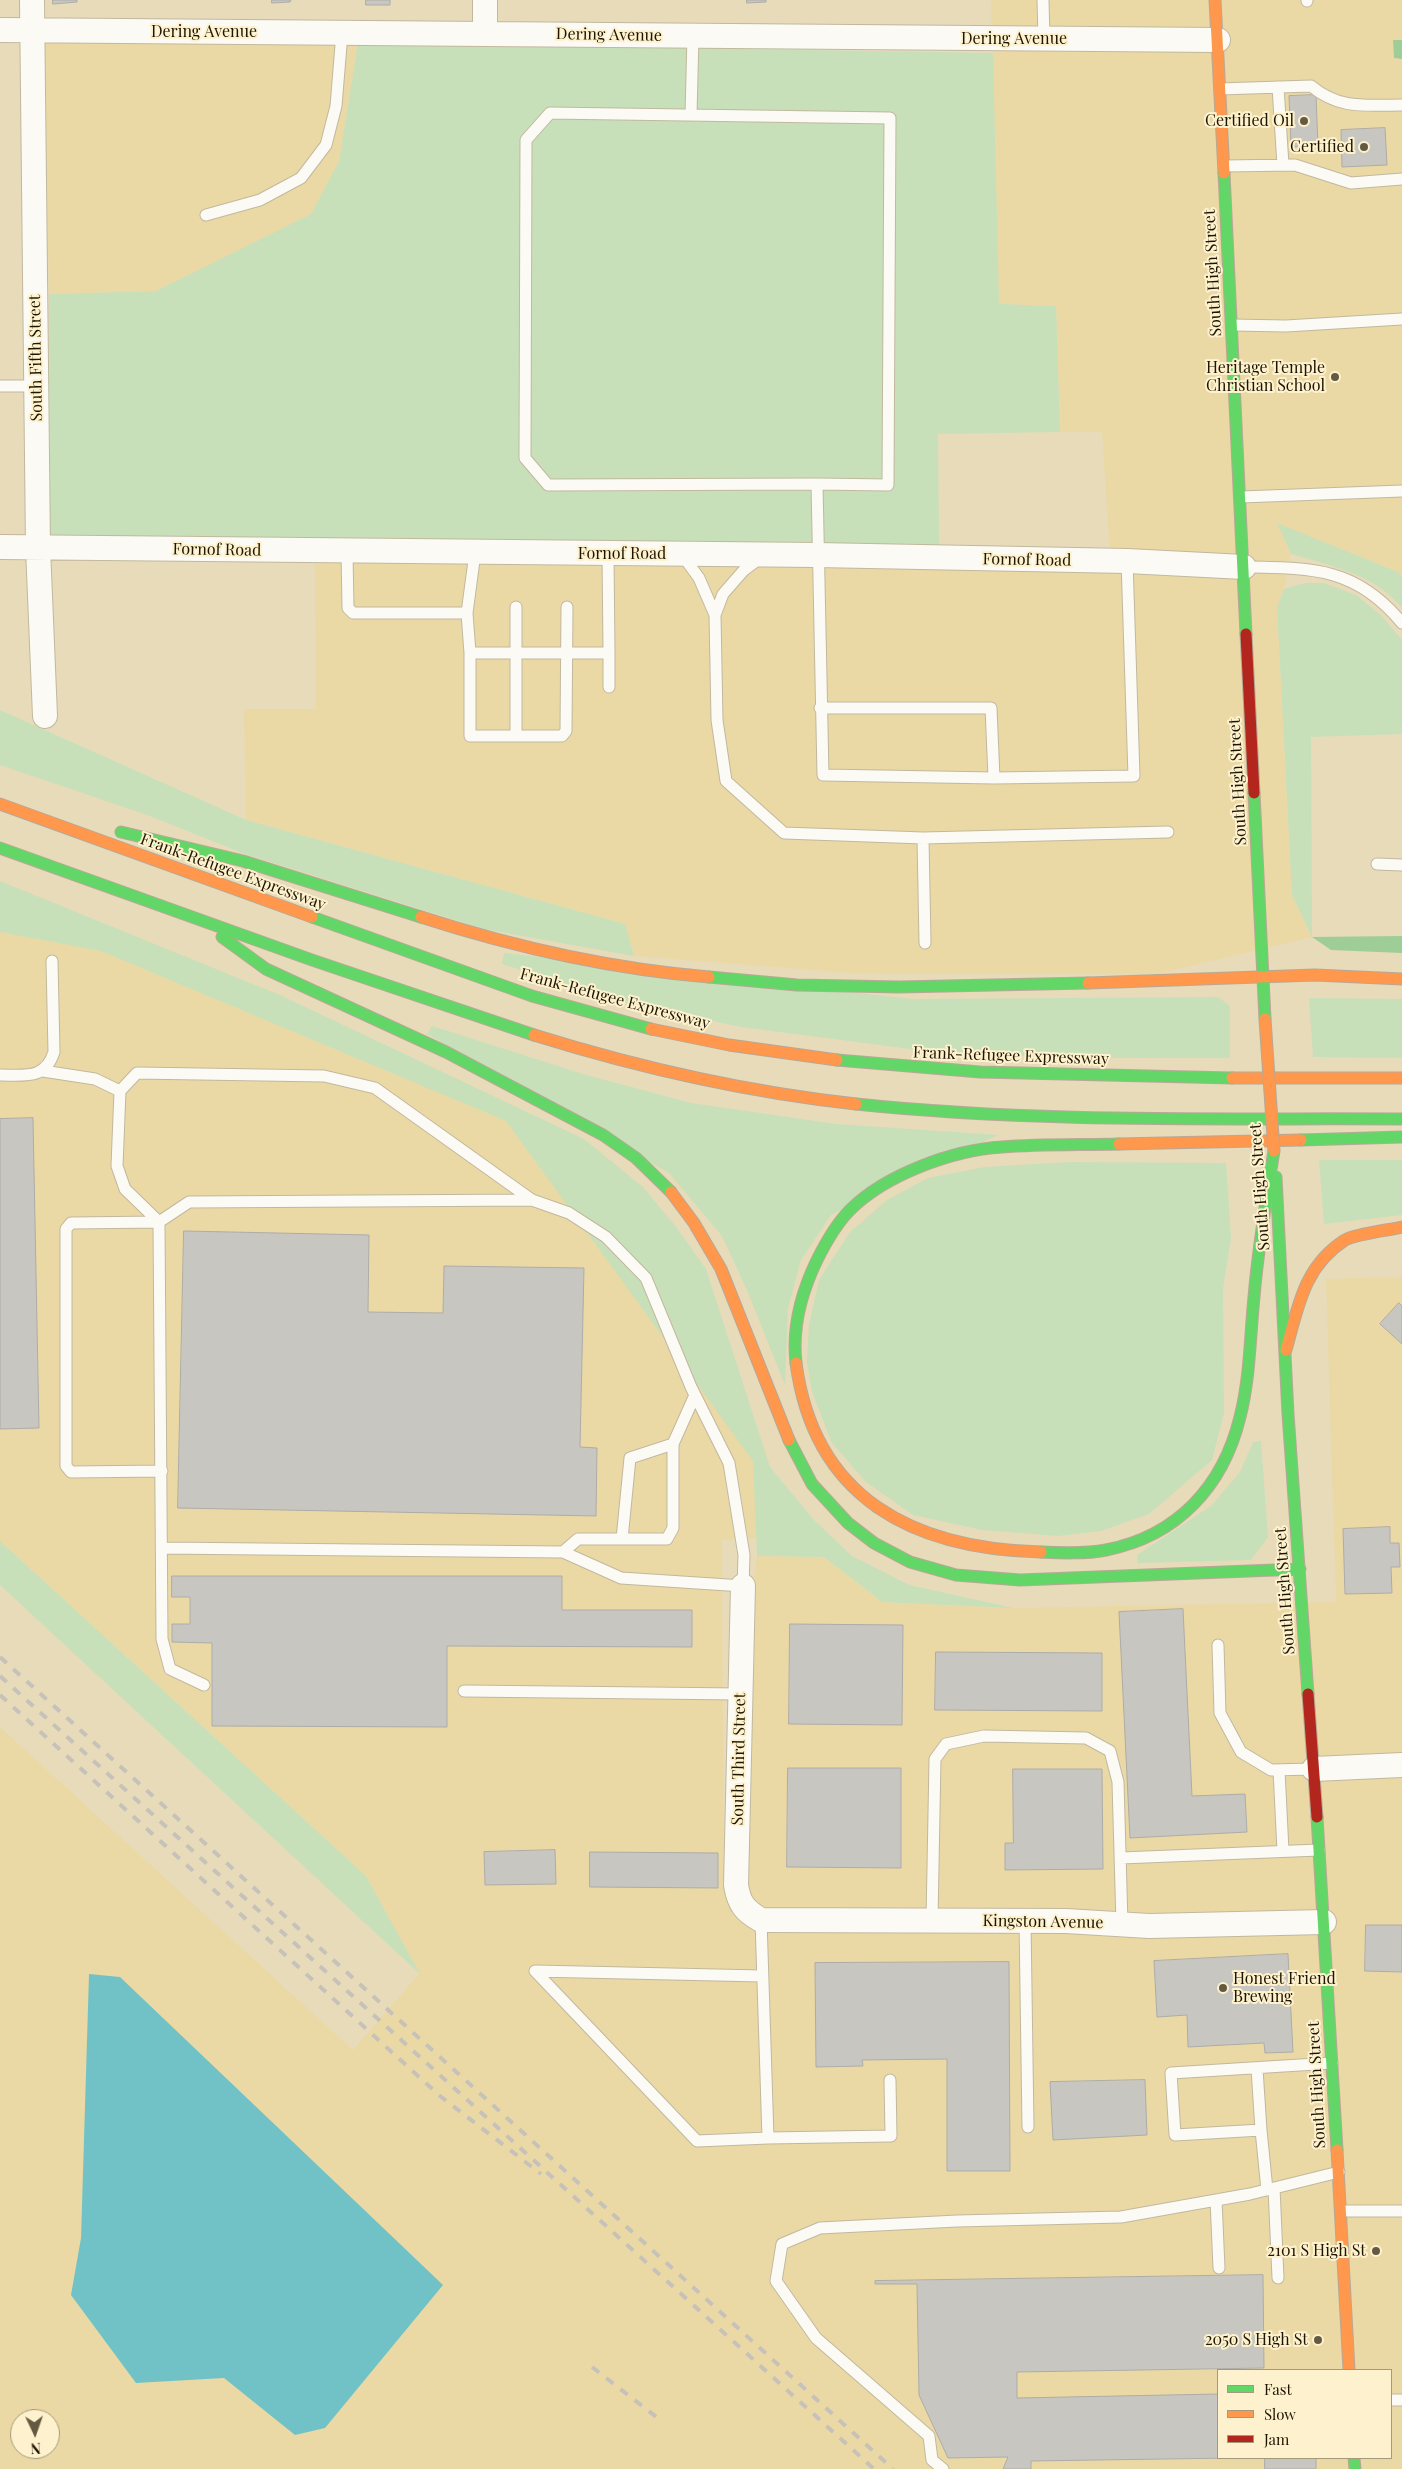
<!DOCTYPE html>
<style>
body{margin:0}
#map{position:relative;width:1402px;height:2469px;overflow:hidden;background:#e7dbba;font-family:"Playfair Display",serif}
canvas{display:block}
.legend{position:absolute;left:1217px;top:2369px;width:175px;height:90px;box-sizing:border-box;background:#fef2ce;border:1px solid #a49a7c;margin:0;padding:6px 9px;list-style:none;font-size:15px;color:#1d1500}
.legend li{display:flex;align-items:center;gap:10px;height:25px}
.legend b{width:25px;border:1px solid #a49a7c}
.north{position:absolute;left:10px;top:2409px;width:50px;height:50px;box-sizing:border-box;background:#fef2ce;border:1px solid #a49a7c;border-radius:50%;rotate:177deg;font-size:14px;font-weight:700;line-height:20px;text-align:center;color:#1d1500}
.north::after{content:'';display:block;margin:auto;width:18px;height:22px;background:#645a41;clip-path:polygon(50% 0,100% 100%,50% 72%,0 100%)}
</style>
<div id="map">
<canvas width="1402" height="2469"></canvas>
<ul class="legend">
<li><b style="height:6px;background:#63d668"></b>Fast</li>
<li><b style="height:6px;background:#ff974d"></b>Slow</li>
<li><b style="height:6px;background:#b3261e"></b>Jam</li>
</ul>
<div class="north">N</div>
</div>
<script>
const c = document.querySelector('canvas').getContext('2d');
c.lineJoin = 'round';
function paint(path, color) { c.fillStyle = color; c.fill(path, 'evenodd'); }
function trace(path, color, width, dash) { c.strokeStyle = color; c.lineWidth = width; c.lineCap = dash ? 'butt' : 'round'; c.setLineDash(dash || []); c.stroke(path); }
function label(font, color, halo, rows, align = 'center') {
  c.font = font + ' "Playfair Display",serif'; c.lineWidth = 4; c.setLineDash([]); c.textBaseline = 'middle'; c.strokeStyle = halo; c.fillStyle = color; for (const [text, x, y, turn = 0] of rows) {
    c.save(); c.translate(x, y); c.rotate((+turn || 0) * Math.PI / 180); c.textAlign = isNaN(turn) ? turn : align; if (halo) c.strokeText(text, 0, 0); c.fillText(text, 0, 0); c.restore();
  }
}
paint(new Path2D(`
 M991 0H1402V40H1393L1394 58 1402 59V576L1398 572 1278 524 1291 554 1284 589 1277 607 1292 895 1312 937 1157 974 852 973 634 956 625 924 246 820 244 709H316L315 541 1110 554 1102 432H1060L1056 306 999 304Z
 M44 43H358L339 161 311 214 156 291 49 294Z
 M0 881 282 996 643 1187 770 1467 773 1537 722 1540 724 1891 740 1694 757 1556 824 1557 882 1602 1013 1608 1336 1602 1326 1279 1402 1277V2469H0V1727L353 2050 419 1974 366 1876 0 1541ZM1218 2370H1391V2458H1218ZM20 2419H50V2449H20Z`), '#ebd9a5');
paint(new Path2D(`
 M358 43 993 53 999 304 1056 306 1060 432 938 434 939 548 50 537 49 294 156 291 311 214 339 161Z
 M1277 523 1398 572 1402 576V608C1375 574 1331 566 1291 554Z
 M1305 583H1324L1356 595 1382 616 1402 640V734L1311 737 1312 937 1292 895 1277 607 1284 589Z
 M0 710 246 820 625 924 634 956 484 929 242 853 150 816 0 765Z
 M0 881 282 996 584 1139 643 1187 677 1228 706 1269 770 1467 813 1519 852 1556 909 1585 1013 1608 882 1602 824 1557 757 1556 753 1461 506 1121 101 951 0 932Z
 M504 953 912 999 1218 997 1230 1006V1058H1070L926 1051 741 1027 628 1003 502 964Z
 M1309 998 1402 999V1058L1313 1057Z
 M432 1026 583 1074 691 1103 836 1124 998 1135 831 1215 801 1260 788 1308 785 1385 747 1290 722 1236 669 1173 427 1034Z
 M1319 1160H1402V1215L1324 1224Z
 M1070 1162 1226 1163 1231 1238 1223 1289 1224 1413 1212 1460 1149 1514 1101 1531 1058 1536 982 1530 913 1515 866 1482 832 1443 812 1392 807 1362 809 1325 819 1280 850 1232 887 1200 928 1178 985 1167Z
 M1261 1441 1268 1537 1251 1560 1138 1563 1137 1555 1211 1506 1240 1472 1253 1442Z
 M0 1541 366 1876 420 1974 0 1585Z`), '#c7e0b9');
paint(new Path2D(`
 M1393 40H1402V59L1394 58Z
 M1402 936V953L1331 950 1312 937Z`), '#9ecd98');
paint(new Path2D(`
 M89 1974 120 1977 443 2285 325 2428 295 2435 224 2378 136 2383 71 2295 81 2238Z`), '#71c2c6');
const building = new Path2D(`
 M53 0H77V2L53 4Z
 M272 0H291L290 2 272 3Z
 M366 0H390V5H366Z
 M747 0H766V2L747 3Z
 M1316 95 1318 146 1291 147 1289 96Z
 M1385 128 1387 165 1342 167 1341 130Z
 M33 1118 39 1428 0 1429V1119Z
 M184 1231 369 1235 368 1312 443 1313 444 1266 584 1268 580 1447 597 1448 596 1516 178 1508Z
 M1399 1303 1402 1306V1344L1380 1324Z
 M1390 1527V1543H1399L1400 1567H1391L1392 1593 1345 1594 1343 1529Z
 M172 1576H562V1610H692V1647L447 1646V1727L212 1726V1643L172 1642V1624H190V1597H172Z
 M1183 1609 1192 1796 1245 1794 1247 1832 1130 1838 1119 1612Z
 M790 1624 903 1625 902 1725 789 1724Z
 M936 1652 1102 1653V1711L935 1710Z
 M788 1768H901V1868L787 1867Z
 M1013 1769H1102L1103 1869 1005 1870V1843H1013Z
 M555 1850 556 1884 485 1885 484 1852Z
 M590 1852 718 1853V1888L590 1887Z
 M1366 1925H1402V1972L1365 1971Z
 M1288 1954 1293 2052 1265 2053 1264 2043 1188 2047 1187 2015 1157 2017 1154 1961Z
 M1009 1962 1010 2171H947V2059L862 2060 863 2066 816 2067 815 1963Z
 M1145 2080 1147 2135 1053 2140 1050 2082Z
 M1263 2275 1264 2368 1017 2372V2398L1218 2394V2458H1232L1031 2461V2469H1003L1008 2457 948 2458 919 2395 917 2284H875V2281Z
 M1265 2458H1316V2469H1265Z`);
paint(building, '#c8c6c1');
trace(building, '#aeaca7', 1);
const lane = new Path2D(`
 M1043 0 1044 39
 M1307 0V1
 M1278 87 1283 165
 M1220 89 1311 86C1340 110 1366 105 1402 105
 M691 115 693 36
 M1224 166 1295 165 1351 183 1402 179
 M206 215 260 200 301 178 326 145 336 106 342 33
 M1232 325 1286 326 1402 319
 M0 386H36
 M817 484 548 485 525 458 526 140 550 113 890 118 888 485 817 484 823 775 994 778 1134 776 1127 561
 M1241 497 1402 491
 M347 552 348 608 353 613H467L470 653H609L608 554
 M683 556 699 578 715 615
 M760 558 744 570 723 594 715 615 717 720 726 781 784 833 923 838 1168 832
 M1244 567C1312 568 1356 567 1402 623
 M516 607V736H562L566 731 567 607
 M467 613 475 553
 M470 653V736H516
 M609 653V687
 M820 708H991L994 778
 M923 838 925 943
 M1377 864 1402 865
 M43 1071 95 1079 120 1091
 M0 1075C25 1075 45 1080 54 1052L52 961
 M159 1222 125 1189 117 1166 120 1091 137 1073 324 1076 375 1088 532 1200
 M159 1222 71 1223 66 1229V1466L71 1472 162 1471
 M673 1444 630 1458 622 1539H667L673 1528V1444L695 1395
 M162 1548 563 1552 621 1578 743 1586 744 1555 729 1463 691 1387 646 1278 606 1237 569 1213 532 1200 189 1202 159 1222 162 1639 170 1669 204 1685
 M563 1552 578 1539H622
 M1218 1645 1220 1713 1241 1752 1271 1770 1314 1769
 M464 1691 740 1694
 M1279 1770 1283 1851
 M1121 1858 1319 1850
 M761 1920 768 2138 697 2141 535 1971 762 1976
 M932 1921 935 1759 946 1744 984 1736 1086 1738 1110 1751 1118 1782 1122 1924
 M1025 1921 1028 2127
 M1257 2069 1261 2130 1175 2135 1171 2073 1332 2063
 M1261 2130 1267 2190
 M768 2138 891 2136 890 2080
 M1274 2188 1278 2278
 M1216 2200 1219 2268
 M1341 2211H1402
 M1391 2400H1402
 M943 2469 932 2460 929 2436 816 2338 776 2281 782 2244 820 2228 957 2221 1121 2217 1250 2194 1339 2172`);
const street = new Path2D(`
 M32 0 38 548 45 716
 M0 30 1218 40
 M485 34V0
 M0 547 817 555 1127 561 1244 567
 M743 1586 736 1885C739 1904 745 1911 761 1920L1066 1921 1149 1926 1324 1922
 M1314 1769 1402 1765`);
const fast = new Path2D(`
 M1224 173 1246 634
 M1254 793 1265 1019
 M121 832 243 861 421 917
 M0 848 312 960 534 1035
 M312 917 532 996 651 1029
 M222 937 266 969 446 1052 603 1135 636 1158 671 1192
 M709 977 797 985 899 987 1088 983
 M837 1060 980 1072 1232 1078
 M856 1104C1037 1123 1220 1118 1402 1119
 M1301 1140 1402 1137
 M1276 1177 1288 1414 1308 1694
 M796 1363C792 1328 802 1291 817 1260 826 1242 836 1224 850 1210 885 1175 952 1150 1002 1147 1040 1144 1080 1145 1119 1144
 M789 1440 812 1484 848 1523 874 1543 910 1562 956 1575 1020 1580 1300 1569
 M1041 1552C1062 1553 1085 1554 1106 1550 1177 1536 1223 1487 1240 1417 1250 1378 1250 1337 1254 1297 1258 1248 1266 1200 1274 1151
 M1317 1817 1337 2150
 M1354 2458 1355 2469`);
const slow = new Path2D(`
 M1215 0 1224 173
 M0 804 312 917
 M421 917C514 947 612 969 709 977
 M1088 983 1315 975 1402 979
 M651 1029 729 1045 837 1060
 M534 1035C640 1068 746 1092 856 1104
 M1232 1078H1402
 M1119 1144 1301 1140
 M671 1192 694 1223 721 1269 789 1440
 M1286 1350C1298 1307 1304 1266 1345 1240 1355 1234 1389 1230 1402 1227
 M796 1363C814 1499 914 1549 1041 1552
 M1337 2150 1349 2370`);
const jam = new Path2D(`
 M1246 634 1254 793
 M1308 1694 1317 1817`);
trace(lane, '#c1b89e', 13);
trace(street, '#c1b89e', 26);
trace(fast, '#b8a896', 13);
trace(slow, '#b8a896', 13);
trace(jam, '#b8a896', 13);
trace(lane, '#fbfaf5', 11);
trace(street, '#fbfaf5', 24);
trace(fast, '#63d668', 11);
trace(slow, '#ff974d', 11);
trace(jam, '#b3261e', 11);
trace(new Path2D(`
 M0 1657 893 2469
 M0 1676 874 2469
 M0 1695 440 2096 541 2174
 M592 2367 659 2419`), '#c6c2b9', 4, [9, 9]);
const slowBridge = new Path2D(`
 M1265 1019 1274 1151`);
trace(slowBridge, '#b8a896', 13, []);
trace(slowBridge, '#ff974d', 11);
for (const [x, y, r, color] of [
 [1304,121,5,"#645a41"],
 [1364,147,5,"#645a41"],
 [1335,377,5,"#645a41"],
 [1223,1988,5,"#645a41"],
 [1376,2251,5,"#645a41"],
 [1318,2340,5,"#645a41"]
]) { const dot = new Path2D(); dot.arc(x, y, r, 0, 2 * Math.PI); c.fillStyle = color; c.fill(dot); trace(dot, '#fef2ce', 2); }
label('16px', '#1d1500', '#fef2ce', [
 ["Dering Avenue",204,32],
 ["Dering Avenue",609,35,1],
 ["Dering Avenue",1014,39],
 ["South High Street",1213,273,-93],
 ["South Fifth Street",36,358,-91],
 ["Fornof Road",217,550,1],
 ["Fornof Road",622,554],
 ["Fornof Road",1027,560,1],
 ["South High Street",1238,782,-93],
 ["Frank-Refugee Expressway",233,872,20],
 ["Frank-Refugee Expressway",615,999,15],
 ["Frank-Refugee Expressway",1011,1056,2],
 ["South High Street",1260,1187,-94],
 ["South High Street",1285,1591,-94],
 ["South Third Street",739,1759,-89],
 ["Kingston Avenue",1043,1922,1],
 ["South High Street",1317,2085,-93]
]);
label('16px', '#1d1500', '#fef2ce', [
 ["Certified Oil",1294,121],
 ["Certified",1354,147],
 ["Heritage Temple",1325,368],
 ["Christian School",1325,386],
 ["Honest Friend",1233,1979,"left"],
 ["Brewing",1233,1997,"left"],
 ["2101 S High St",1366,2251],
 ["2050 S High St",1308,2340]
], 'right');
</script>
